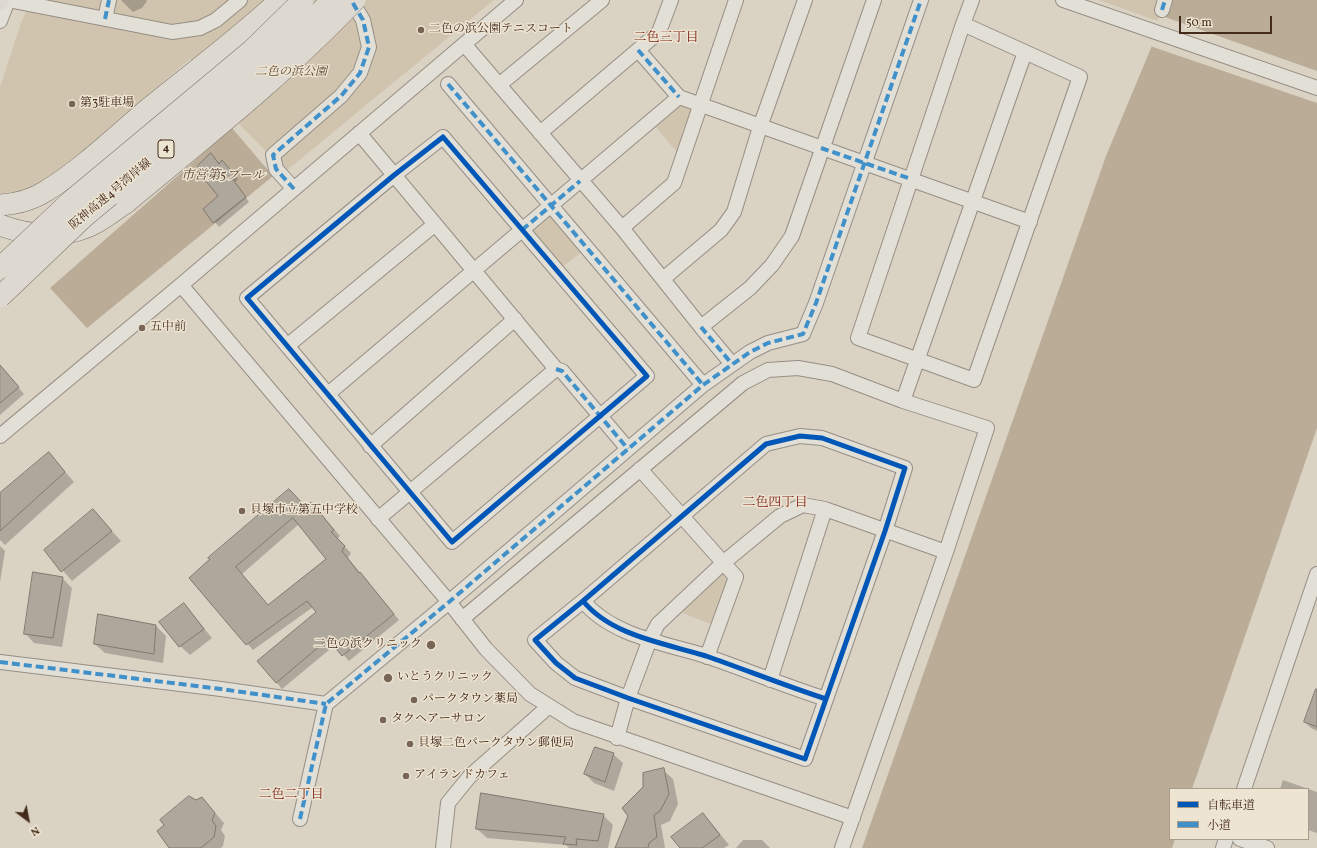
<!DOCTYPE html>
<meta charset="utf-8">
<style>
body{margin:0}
#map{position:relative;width:1317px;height:848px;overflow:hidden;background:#dad2c3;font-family:Vollkorn,"Noto Serif JP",serif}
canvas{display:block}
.legend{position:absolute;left:1169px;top:788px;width:140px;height:52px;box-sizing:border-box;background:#ede4d2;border:1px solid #a99a89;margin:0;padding:5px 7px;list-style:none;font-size:12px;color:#442a1b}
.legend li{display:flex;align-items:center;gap:8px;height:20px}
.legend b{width:20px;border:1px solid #a99a89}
.north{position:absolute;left:8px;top:800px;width:40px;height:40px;-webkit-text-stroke:3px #ede4d2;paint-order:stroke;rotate:148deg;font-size:11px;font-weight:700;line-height:16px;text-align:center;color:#442a1b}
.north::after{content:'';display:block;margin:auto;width:14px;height:18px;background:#442a1b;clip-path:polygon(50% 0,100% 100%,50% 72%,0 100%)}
.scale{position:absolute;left:1179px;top:16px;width:93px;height:18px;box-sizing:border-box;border:2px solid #442a1b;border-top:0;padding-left:5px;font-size:12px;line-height:14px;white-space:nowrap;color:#442a1b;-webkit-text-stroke:3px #ede4d2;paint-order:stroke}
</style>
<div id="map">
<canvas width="1317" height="848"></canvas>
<ul class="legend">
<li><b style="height:5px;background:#0057b8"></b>自転車道</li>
<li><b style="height:5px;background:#4090c9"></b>小道</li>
</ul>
<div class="north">N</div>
<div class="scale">50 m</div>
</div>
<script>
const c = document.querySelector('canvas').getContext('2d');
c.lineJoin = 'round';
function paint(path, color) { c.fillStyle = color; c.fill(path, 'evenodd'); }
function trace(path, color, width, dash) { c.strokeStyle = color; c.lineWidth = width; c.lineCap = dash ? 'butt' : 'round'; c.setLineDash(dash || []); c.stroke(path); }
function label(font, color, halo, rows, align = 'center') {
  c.font = font + ' Vollkorn,"Noto Serif JP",serif'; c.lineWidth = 3; c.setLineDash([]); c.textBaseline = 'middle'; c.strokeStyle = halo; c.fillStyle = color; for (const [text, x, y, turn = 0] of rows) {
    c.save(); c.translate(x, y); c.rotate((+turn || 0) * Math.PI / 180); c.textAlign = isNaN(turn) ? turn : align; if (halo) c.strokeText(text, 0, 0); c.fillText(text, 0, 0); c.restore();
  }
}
paint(new Path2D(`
 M31 0H494L286 171 240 125 190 59 119 119 61 174 28 193 0 196V87L21 23Z
 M1099 0H1168L1157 21Z
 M678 105 691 109 677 152 655 126Z
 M552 214 584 250 562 267 530 230Z
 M722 573 728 580 711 624 680 612Z`), '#d0c4af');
paint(new Path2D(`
 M1171 0H1317V428L1192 789H1170V839H1175L1172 848H862L1106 156Z
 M232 128 273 176 87 328 50 288Z`), '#baac97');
paint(new Path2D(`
 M1162 16 1317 71V103L1150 46Z`), '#dad2c3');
paint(new Path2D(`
 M121 0H146L147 1 142 8 133 12Z
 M211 154 220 164 226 166 238 179 235 182 249 202 219 227 205 209 220 197 208 176Z
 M0 366 24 394 0 415Z
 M49 453 74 482 5 545 0 540V494Z
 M306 508 317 509 340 536 337 539 351 553 348 558 399 620 349 661 335 645 282 689 258 661 317 613 313 607 253 650 190 578ZM299 524 327 559 268 606 242 574Z
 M102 520 121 541 72 581 45 550Z
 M0 546 5 551 0 582Z
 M62 578 72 588 62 647 34 643 25 633Z
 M184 604 212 638 190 655 180 646Z
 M99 616 156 626 166 636 163 663 105 653 95 644Z
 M1317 689V731L1311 728 1305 722Z
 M613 754 623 763 614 791 594 783 585 774Z
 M663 770 673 779 678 804 670 821 661 825 665 848H616Z
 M1283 780 1317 792V833L1308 830V789H1280Z
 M202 798 224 823 221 830 225 836 223 846 221 848H170L196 802Z
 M603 815 613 825 608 848H569L566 845 487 838 477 829Z
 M702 815 712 824 729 845 724 848H681Z
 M743 840H762L770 848H736Z`), '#0003');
const building = new Path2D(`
 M211 153 219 164 222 160 234 174 231 177 246 197 213 223 203 209 218 196 205 180 207 176 198 166Z
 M0 365 19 387 0 403Z
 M49 452 65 472 0 531V493Z
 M289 489 306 507 311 502 334 530 331 532 345 546 342 551 359 573 360 572 394 614 342 656 328 639 276 683 257 661 316 612 307 601 246 645 189 578 210 559 208 558ZM293 518 326 559 268 605 236 567Z
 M93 509 112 531 61 572 44 550Z
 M33 572 63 577 53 638 24 634Z
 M184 603 204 629 179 647 159 622Z
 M98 614 156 625 154 654 94 644Z
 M1316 689H1317V727L1304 722Z
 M595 747 614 753 605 782 584 774Z
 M664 768 669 794 660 811 654 815 657 837 649 843 648 848H615L628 816 622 808 643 787V773Z
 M481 793 604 814 598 841 576 839 577 845 563 844 566 837 476 829Z
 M189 796 196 800 202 797 215 813 212 820 216 826 214 837 201 848H169L157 831 164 825 160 820Z
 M703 813 720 835 702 848H680L671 837Z`);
paint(building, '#aea79b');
trace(building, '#80786e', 1);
const minor = new Path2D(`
 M8 0 172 32 200 28 216 20 240 0
 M1063 0 1317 88
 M1162 10 1165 0
 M105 19 109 0
 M0 21 8 0
 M963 24 1080 77 974 380 858 338 963 24 972 0
 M464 44 622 228 701 327 750 288 772 265 792 236 874 0
 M638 50 679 97
 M448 84 703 385
 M499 85 602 0
 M359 133 556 369 378 519
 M540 133 659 32 671 0
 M443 137 647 376 452 542 247 298 393 176Z
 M294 189 276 169 273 155 341 96 360 73 369 47 363 20 351 0
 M622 228 674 183 736 0
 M663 279 721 230 734 212 760 127 805 0
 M181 285 449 602 486 649 530 694 573 721 853 818
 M701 327 732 364
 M287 346 434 225
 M556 369 562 371 628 449
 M328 394 679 97 1030 222
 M903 401 1025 52
 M0 436 181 285 516 0
 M370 446 515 319
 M640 469 736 577 707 657
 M583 601 535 640 556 663 575 678 628 698 805 759 885 531 905 468 822 438 800 436 766 444 583 601C612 636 664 643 706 656 746 670 786 686 826 699
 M462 619 743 383 768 370 798 368 832 374 903 401 987 428 946 552 842 848
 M0 662 221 689 326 704
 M770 680 825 509
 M617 738 628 698 650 639 658 624 723 563 780 516 803 505 825 509 946 552
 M1244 789 1317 574
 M300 819 326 704 449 602 703 385 750 352 768 343 803 334 816 303 921 0
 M1240 839 1267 848
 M443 848 448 803 470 776 548 707
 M1223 848 1226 839`);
const major = new Path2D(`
 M0 1V0`);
const highway = new Path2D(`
 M0 205C16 204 32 200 46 191 82 169 116 136 148 109 192 73 238 39 280 0
 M0 225C31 237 69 239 99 221 109 215 118 208 127 202`);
trace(minor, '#968e84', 16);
trace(major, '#80786e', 20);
trace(highway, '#80786e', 22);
trace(minor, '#e2dfd7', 14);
trace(major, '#ddd9d1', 18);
trace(highway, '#ddd9d1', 21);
const highwayBridge = new Path2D(`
 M127 202C205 137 285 74 355 0
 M0 268 72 200 252 50 303 0
 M0 297 84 217 267 64 332 0`);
trace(highwayBridge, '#80786e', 22, []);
trace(highwayBridge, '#ddd9d1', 21);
trace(new Path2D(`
 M1162 10 1165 0
 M105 19 109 0
 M638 50 679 97
 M448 84 703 385
 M821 148 911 179
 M294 189 276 169 273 155 341 96 360 73 369 47 363 20 351 0
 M522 230 580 181
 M701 327 732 364
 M556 369 562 371 628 449
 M0 662 221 689 326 704
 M300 819 326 704 449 602 703 385 750 352 768 343 803 334 816 303 921 0`), '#4090c9', 4, [8, 4]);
trace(new Path2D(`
 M443 137 647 376 452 542 247 298 393 176Z
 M583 601 535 640 556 663 575 678 628 698 805 759 885 531 905 468 822 438 800 436 766 444 583 601C612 636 664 643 706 656 746 670 786 686 826 699`), '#0057b8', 5);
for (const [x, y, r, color] of [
 [421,30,4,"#786556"],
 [72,104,4,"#786556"],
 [142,328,4,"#786556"],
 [242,511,4,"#786556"],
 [431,645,5,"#786556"],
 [388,678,5,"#786556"],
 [414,700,4,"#786556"],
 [383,720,4,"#786556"],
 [410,744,4,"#786556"],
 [406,776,4,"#786556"]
]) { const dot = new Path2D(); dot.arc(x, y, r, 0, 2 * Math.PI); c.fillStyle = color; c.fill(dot); trace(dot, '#ede4d2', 1.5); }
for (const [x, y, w] of [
 [166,149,16]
]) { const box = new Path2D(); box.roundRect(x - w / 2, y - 9, w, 18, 3); c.fillStyle = '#ede4d2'; c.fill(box); trace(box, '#442a1b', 1); }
label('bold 11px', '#442a1b', null, [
 ["4",166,149]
]);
label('12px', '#442a1b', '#ede4d2', [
 ["二色の浜公園テニスコート",429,30],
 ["第3駐車場",80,104],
 ["五中前",150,328],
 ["貝塚市立第五中学校",250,511],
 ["二色の浜クリニック",422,645,"right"],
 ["いとうクリニック",397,678],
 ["パークタウン薬局",422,700],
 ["タクヘアーサロン",391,720],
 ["貝塚二色パークタウン郵便局",418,744],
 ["アイランドカフェ",414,776]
], 'left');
label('italic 12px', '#5e4735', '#ede4d2', [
 ["二色の浜公園",291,73]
]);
label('12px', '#442a1b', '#ede4d2', [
 ["阪神高速4号湾岸線",111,195,-40]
]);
label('13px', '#7a1f14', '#ede4d2', [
 ["二色三丁目",666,39],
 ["二色四丁目",775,504],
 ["二色二丁目",291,796]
]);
label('italic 13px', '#5e4635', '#ede4d2', [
 ["市営第5プール",223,177]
]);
</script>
